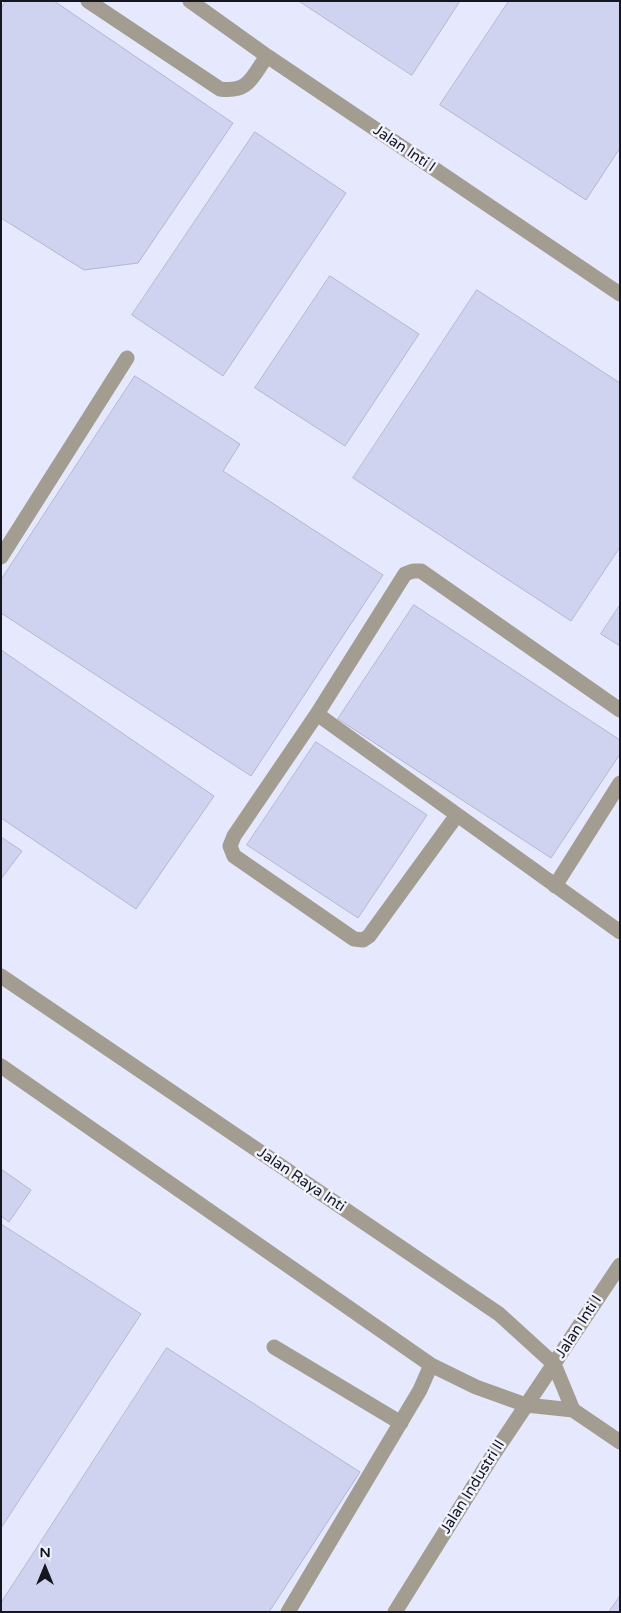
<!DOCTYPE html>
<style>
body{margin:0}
#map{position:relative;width:621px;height:1613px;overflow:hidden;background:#f0f2fd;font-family:"Varela Round",sans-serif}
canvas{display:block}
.frame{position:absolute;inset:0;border:2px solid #151620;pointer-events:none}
.north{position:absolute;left:20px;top:1543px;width:50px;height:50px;-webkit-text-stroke:4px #f0f2fd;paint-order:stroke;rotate:0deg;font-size:14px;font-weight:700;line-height:20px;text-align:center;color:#151620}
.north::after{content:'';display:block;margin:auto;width:18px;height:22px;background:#151620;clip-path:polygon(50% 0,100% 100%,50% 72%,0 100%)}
</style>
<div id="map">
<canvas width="621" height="1613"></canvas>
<div class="frame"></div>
<div class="north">N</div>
</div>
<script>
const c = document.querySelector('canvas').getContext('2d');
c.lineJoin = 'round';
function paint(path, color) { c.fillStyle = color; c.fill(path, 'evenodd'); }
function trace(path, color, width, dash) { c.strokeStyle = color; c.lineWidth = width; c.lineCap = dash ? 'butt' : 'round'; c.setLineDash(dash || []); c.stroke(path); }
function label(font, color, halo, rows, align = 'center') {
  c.font = font + ' "Varela Round",sans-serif'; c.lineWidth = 5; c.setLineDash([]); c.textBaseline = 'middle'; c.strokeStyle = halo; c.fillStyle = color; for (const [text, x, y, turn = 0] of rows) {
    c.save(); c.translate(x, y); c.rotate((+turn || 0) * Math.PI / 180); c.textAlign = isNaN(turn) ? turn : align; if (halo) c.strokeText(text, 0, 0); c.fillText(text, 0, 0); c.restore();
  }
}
paint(new Path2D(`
 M1 1H620V1612H1Z`), '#e6e9fe');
const building = new Path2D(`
 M6 1H54L233 123 138 263 84 270 1 218V9Z
 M299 1H460L412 75Z
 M509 1H620V148L586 200 440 105Z
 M255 132 346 193 223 376 132 315Z
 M330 276 419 334 345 446 255 388Z
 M477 290 620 383V547L571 621 353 478Z
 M135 376 240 444 223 471 383 575 251 776 1 613V580Z
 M414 605 620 740V754L551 858 338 719Z
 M620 605V646L601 634Z
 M1 650 214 796 136 909 1 818Z
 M316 742 427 815 358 918 247 845Z
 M1 837 22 851 1 879Z
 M1 1169 31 1190 9 1222 1 1216Z
 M1 1224 141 1314 1 1528Z
 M167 1348 360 1472 269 1612H1V1603Z
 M620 1596V1612H609Z`);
paint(building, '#cfd3f0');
trace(building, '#b3b7d2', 1);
trace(new Path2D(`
 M88 1 220 89C249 93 252 77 267 56
 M190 1 267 56 620 294
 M1 557 127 358
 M317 714 620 932
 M457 815 369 936 363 940 354 939 234 856 230 846 234 836 317 714 405 574 413 571H421L620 710
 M555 886 620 783
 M1 976 499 1314 554 1364 573 1410
 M1 1066 431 1365 476 1387 526 1405 573 1410 620 1442
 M274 1347 401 1423
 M288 1612 420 1390 431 1365
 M395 1612 493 1455 620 1265`), '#a39d91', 15);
label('15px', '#151620', '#f0f2fd', [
 ["Jalan Inti I",404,149,34],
 ["Jalan Raya Inti",301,1180,34],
 ["Jalan Inti I",579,1327,-57],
 ["Jalan Industri II",473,1487,-58]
]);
</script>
